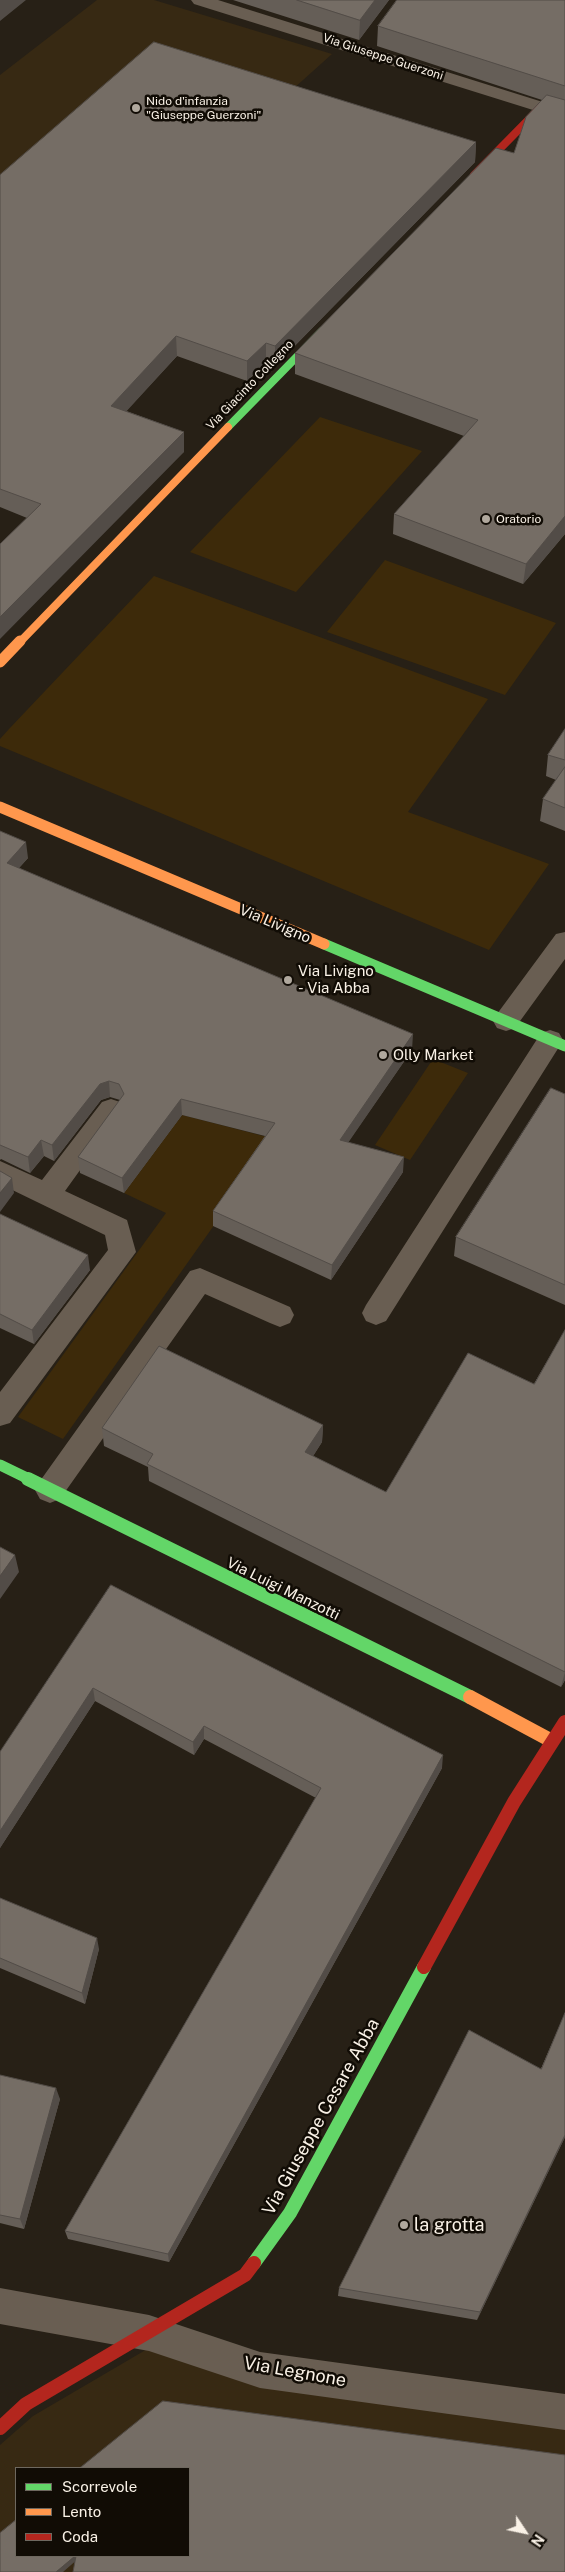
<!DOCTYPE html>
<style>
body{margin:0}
#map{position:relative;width:565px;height:2572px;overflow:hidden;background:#272016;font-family:"Public Sans",sans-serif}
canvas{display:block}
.legend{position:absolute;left:15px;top:2467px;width:175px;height:90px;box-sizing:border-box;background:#110c05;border:1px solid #6e685f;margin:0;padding:6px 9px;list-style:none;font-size:15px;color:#f9f1e6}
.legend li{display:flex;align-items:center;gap:10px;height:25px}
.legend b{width:25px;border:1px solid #6e685f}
.north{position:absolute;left:500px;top:2507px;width:50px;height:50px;-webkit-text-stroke:4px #110c05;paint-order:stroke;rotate:124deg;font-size:14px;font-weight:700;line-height:20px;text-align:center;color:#f9f1e6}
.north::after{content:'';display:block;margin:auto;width:18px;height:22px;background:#f9f1e6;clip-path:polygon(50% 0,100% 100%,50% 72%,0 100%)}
</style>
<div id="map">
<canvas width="565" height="2572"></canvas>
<ul class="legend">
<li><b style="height:6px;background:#63d668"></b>Scorrevole</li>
<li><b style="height:6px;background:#ff974d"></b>Lento</li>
<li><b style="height:6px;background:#b3261e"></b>Coda</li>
</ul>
<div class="north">N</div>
</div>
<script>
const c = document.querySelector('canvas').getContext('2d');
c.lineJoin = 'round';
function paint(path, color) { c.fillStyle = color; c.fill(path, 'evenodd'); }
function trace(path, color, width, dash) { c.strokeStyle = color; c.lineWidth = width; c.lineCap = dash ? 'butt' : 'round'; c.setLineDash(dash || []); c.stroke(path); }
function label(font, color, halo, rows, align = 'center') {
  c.font = font + ' "Public Sans",sans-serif'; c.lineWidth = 5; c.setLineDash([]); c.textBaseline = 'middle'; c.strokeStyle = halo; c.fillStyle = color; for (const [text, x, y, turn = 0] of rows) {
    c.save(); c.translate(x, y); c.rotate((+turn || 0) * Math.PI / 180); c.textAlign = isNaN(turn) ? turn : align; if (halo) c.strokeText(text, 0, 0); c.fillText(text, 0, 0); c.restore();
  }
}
paint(new Path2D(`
 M97 0H154L332 54 0 352V75Z
 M149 2348 565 2409V2572H0V2445L33 2416ZM16 2468H189V2556H16Z`), '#372913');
paint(new Path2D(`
 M320 417 422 451 296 592 190 552Z
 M385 560 556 623 505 695 327 632Z
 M154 576 488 699 408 812 549 864 489 950 0 746V739L9 729Z
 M433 1059 468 1073 410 1160 375 1145Z
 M182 1115 275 1139 63 1439 18 1417 166 1213 124 1193Z`), '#3d2a0a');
paint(new Path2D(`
 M565 932V959L515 1028 506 1031 497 1028 493 1021 497 1014 556 934Z
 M550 1030 559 1033 563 1040 559 1047 386 1321 376 1325 366 1321 362 1313 366 1305 541 1033Z
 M111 1099 120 1102 124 1109 65 1191 127 1220 136 1252 10 1423 0 1426V1392L108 1250 105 1235 0 1184V1161L42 1180 102 1102Z
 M200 1268 290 1307 294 1315 290 1323 280 1327 270 1323 205 1294 60 1499 50 1503 40 1499 35 1490 40 1481 190 1271Z`), '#695e52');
paint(new Path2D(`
 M191 0H218L565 109V120L194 4Z
 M0 2288 149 2315 260 2352 565 2394V2430L260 2388 149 2351 0 2324Z`), '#695e52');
trace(new Path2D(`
 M228 427 322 331`), '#63d668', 8);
trace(new Path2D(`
 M324 944 565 1046
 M0 1465 31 1480`), '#63d668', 11);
trace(new Path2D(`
 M28 1479 470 1697
 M254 2263 290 2213 424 1967`), '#63d668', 14);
trace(new Path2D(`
 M19 643 228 427`), '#ff974d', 8);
trace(new Path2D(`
 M0 662 20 641
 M0 807 324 944`), '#ff974d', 11);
trace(new Path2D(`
 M470 1697 552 1741`), '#ff974d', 14);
trace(new Path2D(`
 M474 175 541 107`), '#b3261e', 8);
trace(new Path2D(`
 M424 1967 514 1802 565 1722
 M0 2428 26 2404 245 2275 254 2263`), '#b3261e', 14);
paint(new Path2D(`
 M233 0H389L359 40Z
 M565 0V534L523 584 393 534 394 514 464 436 295 374V353L514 153 542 100 377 46 378 26Z
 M476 142 475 162 275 366 266 363 247 381 177 356 126 411 184 432V452L27 518 0 507V175Z
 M565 729V831L540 821 543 799 556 780 546 776 548 755Z
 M0 831 28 858 19 868 412 1050 348 1142 403 1172 331 1280 213 1226V1211L265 1136 182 1115 124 1193 80 1173 78 1157 120 1100 110 1097 101 1100 54 1161 44 1156 30 1173 1 1159 0 1160Z
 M565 1094V1305L454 1256 456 1237Z
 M0 1214 90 1270 34 1344 0 1328Z
 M565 1330V1680L561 1687 149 1481 148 1467 104 1446 102 1428 323 1425 322 1442 313 1456 386 1492 534 1384Z
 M111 1585 442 1768 169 2262 68 2239 65 2231 316 1798 204 1739 194 1755 95 1701 0 1848V1752Z
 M0 1898 99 1949 85 2004 0 1968Z
 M565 2013V2137L477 2320 338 2296 339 2288 541 2069Z
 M0 2075 60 2099 24 2229 0 2223Z`), '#655e57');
paint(new Path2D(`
 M0 0H26L0 21Z
 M375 0H389L359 40 360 20Z
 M476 142 475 162 275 366V346Z
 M176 336 177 356 113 426 111 406Z
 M266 343V363L247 381V361Z
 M184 432V452L0 639V617Z
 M565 516V534L523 584 526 564Z
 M26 842 28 858 9 879 7 863Z
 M413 1034 412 1050 339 1156 340 1140Z
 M109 1081 110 1097 101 1100 54 1161 52 1145 100 1084Z
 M181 1099 182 1115 124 1193 122 1178Z
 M41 1140 44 1156 30 1173 28 1157Z
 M404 1157 403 1172 331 1280 332 1265Z
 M12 1178 14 1193 0 1212V1193Z
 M88 1255 90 1270 34 1344 32 1330Z
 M323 1425 322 1442 305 1469V1452Z
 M15 1555 19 1572 0 1599V1576Z
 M565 1672V1680L561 1687Z
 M93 1688 95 1701 0 1848V1831Z
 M204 1726V1739L194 1755 193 1742Z
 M443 1755 442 1768 169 2262 168 2254Z
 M97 1938 99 1949 85 2004 82 1993Z
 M56 2088 60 2099 24 2229 20 2219Z
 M565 2135V2137L477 2320 480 2312Z
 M75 2556H77L79 2558 63 2572H56Z`), '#524c47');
const building = new Path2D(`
 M297 0H375L360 20Z
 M397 0H565V86L378 26Z
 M154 42 476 142 275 346 266 343 247 361 176 336 111 406 184 432 0 617V544L41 504 0 489V175Z
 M547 95 565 100V516L526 564 394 514 478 420 295 353 496 148 514 153 526 117Z
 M565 729V760L548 755Z
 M565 767V808L543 799Z
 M0 831 26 842 7 863 413 1034 340 1140 404 1157 332 1265 213 1211 275 1123 181 1099 122 1178 78 1157 124 1094 119 1084 109 1081 100 1084 52 1145 41 1140 28 1157 0 1145Z
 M551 1088 565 1094V1285L456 1237Z
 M0 1171 12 1178 0 1193Z
 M0 1214 88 1255 32 1330 0 1314Z
 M565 1330V1672L147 1464 153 1454 102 1428 159 1346 323 1425 305 1452 386 1492 468 1353 534 1384Z
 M0 1547 15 1555 0 1576Z
 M111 1585 443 1755 168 2254 65 2231 321 1788 204 1726 193 1742 93 1688 0 1831V1752Z
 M0 1898 97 1938 82 1993 0 1958Z
 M565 2013V2135L480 2312 339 2288 469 2030 541 2069Z
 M0 2075 56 2088 20 2219 0 2215Z
 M163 2401 565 2455V2572H73L76 2556H189V2468H80Z
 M16 2520V2556H75L56 2572H0V2533Z`);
paint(building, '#756d65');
trace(building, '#524c47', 1);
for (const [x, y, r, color] of [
 [136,108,5,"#b0a89d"],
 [486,519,5,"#b0a89d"],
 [288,980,5,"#b0a89d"],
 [383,1055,5,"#b0a89d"],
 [404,2225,5,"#b0a89d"]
]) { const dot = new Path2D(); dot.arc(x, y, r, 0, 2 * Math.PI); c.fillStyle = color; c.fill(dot); trace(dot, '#110c05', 2); }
label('12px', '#f9f1e6', '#110c05', [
 ["Via Giuseppe Guerzoni",383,57,18],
 ["Via Giacinto Collegno",250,385,-46]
]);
label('12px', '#f9f1e6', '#110c05', [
 ["Nido d'infanzia",146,101],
 ["\"Giuseppe Guerzoni\"",146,115],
 ["Oratorio",496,519]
], 'left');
label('15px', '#f9f1e6', '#110c05', [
 ["Via Livigno",275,924,23],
 ["Via Luigi Manzotti",283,1589,26]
]);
label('15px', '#f9f1e6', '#110c05', [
 ["Via Livigno",298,971],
 ["- Via Abba",298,988],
 ["Olly Market",393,1055]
], 'left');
label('18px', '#f9f1e6', '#110c05', [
 ["Via Giuseppe Cesare Abba",321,2117,-61],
 ["Via Legnone",295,2372,10]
]);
label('18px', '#f9f1e6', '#110c05', [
 ["la grotta",414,2225]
], 'left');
</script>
